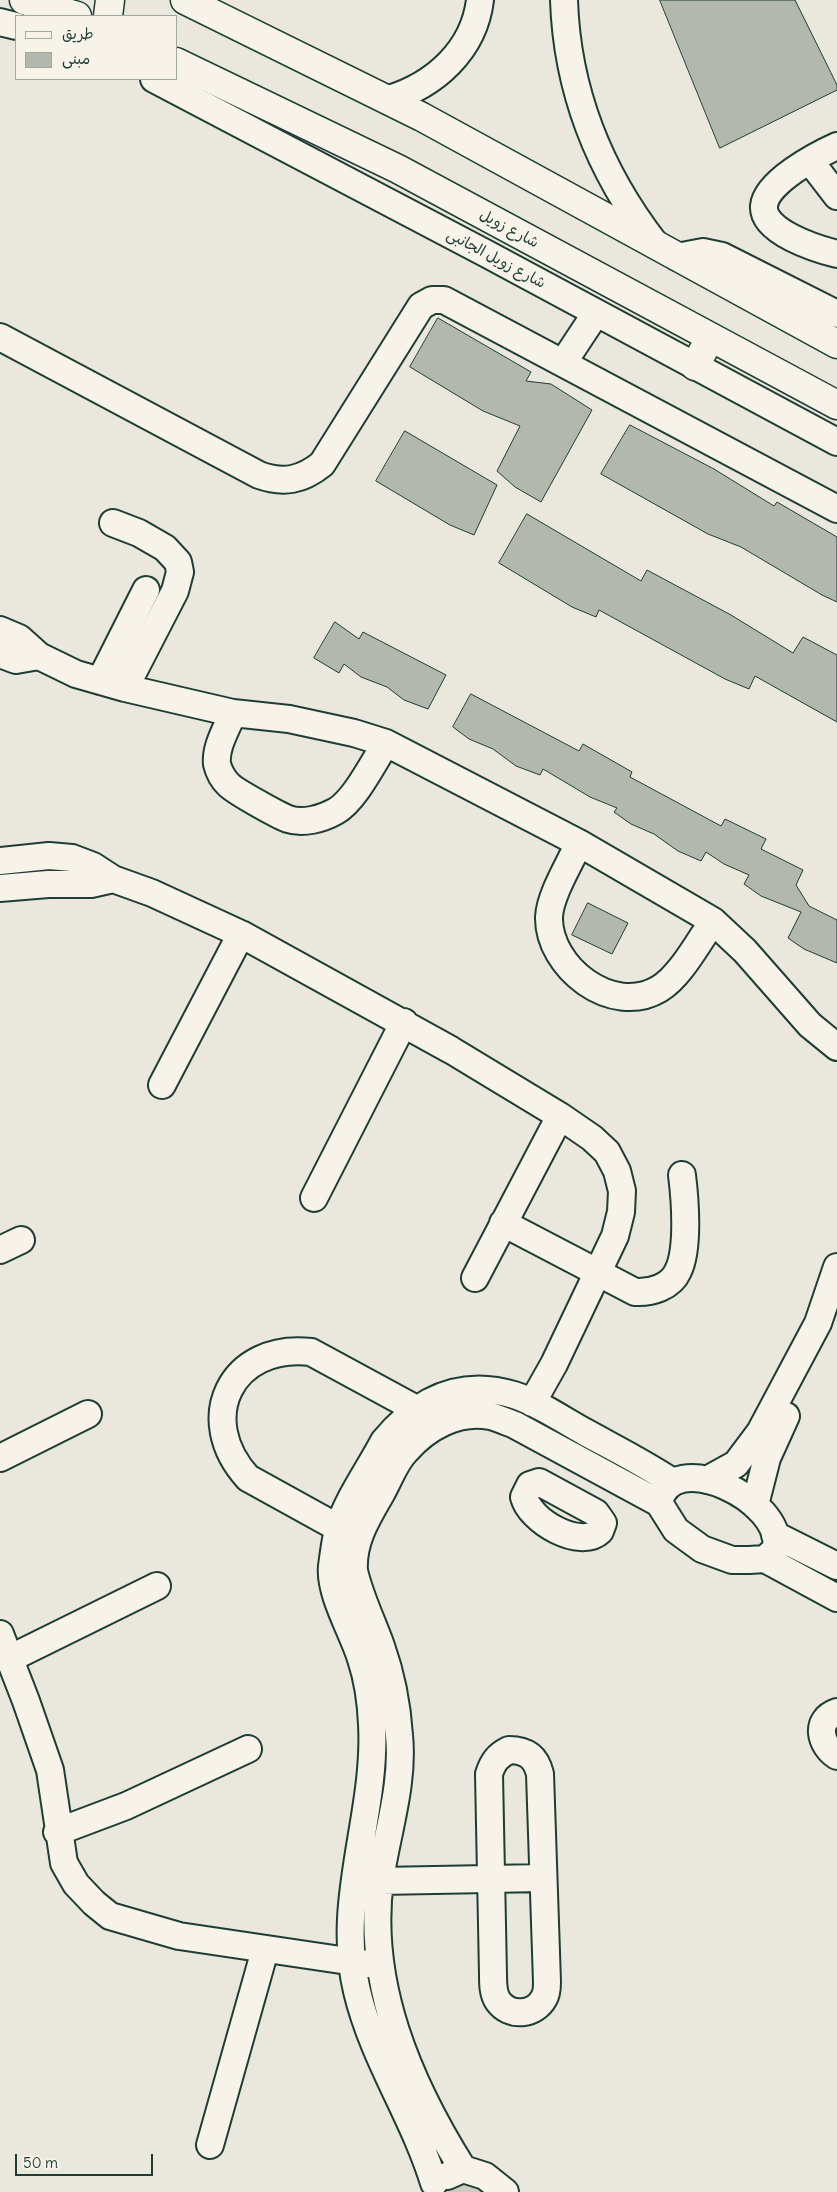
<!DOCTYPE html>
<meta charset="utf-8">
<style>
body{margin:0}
#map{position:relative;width:837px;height:2192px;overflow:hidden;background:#eae8dd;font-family:Delius,"Playpen Sans Arabic",sans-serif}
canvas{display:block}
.legend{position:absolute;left:15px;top:15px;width:162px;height:65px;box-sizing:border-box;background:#f7f3e8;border:1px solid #a1aaa0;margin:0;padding:6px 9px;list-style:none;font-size:15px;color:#1f3d34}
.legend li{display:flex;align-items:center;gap:10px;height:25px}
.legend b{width:25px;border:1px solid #a1aaa0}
.scale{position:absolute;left:15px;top:2154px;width:138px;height:22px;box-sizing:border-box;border:2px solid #1f3d34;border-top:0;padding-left:6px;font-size:15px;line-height:18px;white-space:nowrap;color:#1f3d34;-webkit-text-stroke:4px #f7f3e8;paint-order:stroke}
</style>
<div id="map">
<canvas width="837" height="2192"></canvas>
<ul class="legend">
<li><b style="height:6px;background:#f7f3e8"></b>طريق</li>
<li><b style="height:14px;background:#b2b8ae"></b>مبنى</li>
</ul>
<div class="scale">50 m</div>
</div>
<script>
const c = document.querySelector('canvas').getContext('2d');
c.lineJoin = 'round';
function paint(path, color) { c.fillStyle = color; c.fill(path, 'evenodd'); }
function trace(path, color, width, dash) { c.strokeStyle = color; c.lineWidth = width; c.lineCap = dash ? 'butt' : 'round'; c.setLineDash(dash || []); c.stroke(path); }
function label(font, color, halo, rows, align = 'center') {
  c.font = font + ' Delius,"Playpen Sans Arabic",sans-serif'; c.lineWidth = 5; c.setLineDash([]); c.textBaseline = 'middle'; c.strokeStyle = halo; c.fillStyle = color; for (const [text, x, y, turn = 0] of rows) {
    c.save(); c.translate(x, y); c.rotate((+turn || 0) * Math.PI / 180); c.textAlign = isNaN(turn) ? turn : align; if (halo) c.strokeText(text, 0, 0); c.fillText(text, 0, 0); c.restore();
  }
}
paint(new Path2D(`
 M464 2183 484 2192H444L450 2185Z`), '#c8ccc1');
const building = new Path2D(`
 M660 0H795L837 85V90L720 148Z
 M438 318 531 372 526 381 551 384 592 410 541 502 515 487 497 471 520 426 483 411 410 367Z
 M630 425 714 469 774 506 777 502 837 537V602L822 595 741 547 708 534 601 474Z
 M405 431 497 485 474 535 450 525 376 481Z
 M527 514 641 581 647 570 731 615 793 653 803 637 837 655V722L755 676 749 689 725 679 599 610 596 617 572 607 499 563Z
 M335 622 359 639 363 632 446 675 428 709 404 700 387 687 361 677 344 664 339 673 314 658Z
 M471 694 579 751 583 744 632 772 630 777 721 826 725 819 766 839 761 849 803 870 796 885 809 906 837 920V963L804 949 788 938 801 912 761 896 744 884 749 875 724 864 706 852 701 861 678 851 654 834 631 824 614 812 617 808 590 797 543 769 540 775 516 766 493 749 469 739 453 727Z
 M588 903 628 923 612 954 572 935Z`);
paint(building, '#b2b8ae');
trace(building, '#1f3d34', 1);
const minor = new Path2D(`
 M564 0C567 92 600 173 656 245
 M0 22 16 26
 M154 79 487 254 837 442
 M389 99C435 85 474 50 480 0
 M837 146C817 155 766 182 764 206 762 232 817 249 837 254
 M810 161 837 196
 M677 257 703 252 722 256 837 314
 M0 337 259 475C284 484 302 480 322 464L421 306 432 300H444L837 509
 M563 363 596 313
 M113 523 139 533 165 548 178 562 180 572 175 591 125 688
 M0 630 19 638 39 656 76 674 125 688 233 713 289 719 354 733 386 743 579 843 713 921 745 951 810 1025 837 1047
 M0 654 16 660 39 656
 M100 681 146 590
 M233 713C227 728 215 747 217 764 219 772 222 778 228 784 234 791 278 815 288 819 303 824 322 819 336 811 355 800 373 763 386 743
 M579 843C570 863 550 895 549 917 548 967 612 1017 659 989 680 977 699 941 713 921
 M0 861 49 856 72 858 93 866 113 879 152 893 241 934 451 1050 560 1116 592 1138 607 1152 617 1171 622 1191 621 1212 615 1236 554 1364 532 1403
 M0 888 48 884H91L113 879
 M162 1085 241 934
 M314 1198 404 1022
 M503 1223 635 1292C651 1293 671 1287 678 1271 689 1249 685 1199 682 1175
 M0 1250 21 1240
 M475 1278 560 1116
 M0 1458 88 1414
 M707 1480 736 1464 760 1432 818 1323 837 1267
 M539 1482 596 1513 603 1523 600 1531C580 1550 530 1521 524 1497L530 1485Z
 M755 1505 767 1458 786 1416
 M775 1535 837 1566
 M353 1536 248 1478C194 1419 231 1343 311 1352L429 1416
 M765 1559 837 1598
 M0 1634 26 1701 50 1770 64 1863 76 1884 94 1903 110 1916 179 1936 368 1964
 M11 1658 157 1586
 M837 1712C814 1720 820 1745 837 1756
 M509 1750C526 1750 536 1757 540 1774L547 1982C547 1987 547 1993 544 1998 535 2015 510 2018 498 2001 493 1994 493 1984 493 1975L489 1774C493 1762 497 1756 509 1750Z
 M57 1832 126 1806 248 1749
 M380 1881 543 1878
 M210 2145 265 1950
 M463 2169C409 2083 366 1984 380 1880 387 1832 404 1784 399 1735 397 1705 391 1674 381 1646 372 1621 360 1597 354 1571 352 1542 367 1518 381 1494 389 1480 395 1462 406 1451 427 1427 458 1410 490 1416 498 1418 507 1422 515 1425L659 1503 676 1530 702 1549 732 1560H749L765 1559 776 1549C785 1500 670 1445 659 1503
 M447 2176 463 2169 485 2176 505 2192
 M434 2183C414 2117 373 2059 357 1991 335 1901 377 1814 372 1724 371 1701 368 1680 361 1659 353 1632 329 1594 332 1566 334 1553 335 1539 339 1527 348 1498 370 1468 384 1441 419 1399 461 1379 514 1395 539 1403 563 1420 585 1432 614 1448 644 1463 671 1481`);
const major = new Path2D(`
 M24 0 77 16
 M185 0 422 117 837 344
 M108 16 110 0
 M176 62 398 169 837 405
 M695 366 710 338`);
trace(minor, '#1f3d34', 30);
trace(major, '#1f3d34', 31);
trace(minor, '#f7f3e8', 26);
trace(major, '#f7f3e8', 28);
label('15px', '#1f3d34', '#f7f3e8', [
 ["شارع زويل",509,229,28],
 ["شارع زويل الجانبى",496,259,28]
]);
</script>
